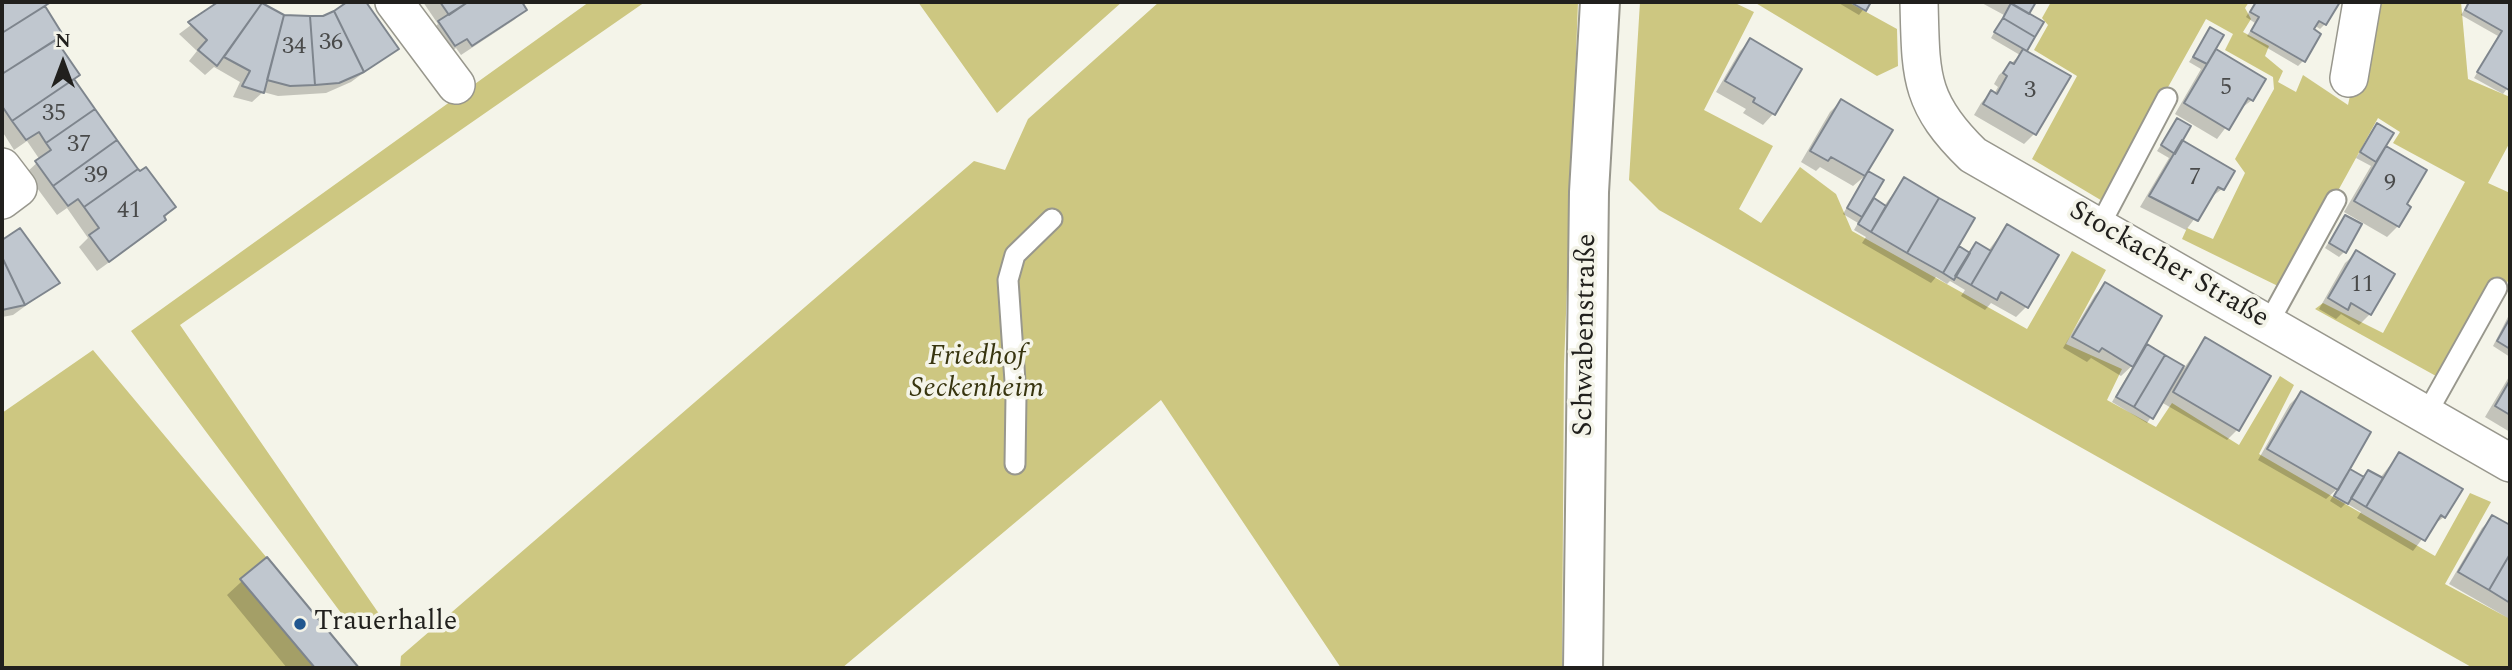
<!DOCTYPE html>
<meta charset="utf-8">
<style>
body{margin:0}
#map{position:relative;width:2512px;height:670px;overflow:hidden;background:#f4f4e9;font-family:Spectral,serif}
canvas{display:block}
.frame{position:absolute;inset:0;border:4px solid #21201d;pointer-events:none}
.north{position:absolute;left:28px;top:28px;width:70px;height:70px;-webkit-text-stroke:5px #f4f4e9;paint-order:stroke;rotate:0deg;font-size:19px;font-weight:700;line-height:28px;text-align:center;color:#21201d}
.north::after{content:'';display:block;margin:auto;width:24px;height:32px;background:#21201d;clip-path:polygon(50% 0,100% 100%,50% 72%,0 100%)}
</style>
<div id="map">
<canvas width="2512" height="670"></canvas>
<div class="frame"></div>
<div class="north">N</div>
</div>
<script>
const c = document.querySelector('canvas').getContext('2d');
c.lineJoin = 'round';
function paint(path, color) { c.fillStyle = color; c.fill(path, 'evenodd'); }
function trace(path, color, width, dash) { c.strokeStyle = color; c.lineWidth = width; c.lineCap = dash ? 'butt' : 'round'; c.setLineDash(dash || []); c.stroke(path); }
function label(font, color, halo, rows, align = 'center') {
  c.font = font + ' Spectral,serif'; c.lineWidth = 7; c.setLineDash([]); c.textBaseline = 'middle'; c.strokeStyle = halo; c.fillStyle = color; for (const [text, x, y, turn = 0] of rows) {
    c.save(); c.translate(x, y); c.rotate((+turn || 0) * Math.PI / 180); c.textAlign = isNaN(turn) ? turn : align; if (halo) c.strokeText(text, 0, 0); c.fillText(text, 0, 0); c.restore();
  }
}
paint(new Path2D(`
 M589 2H645L180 325 384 621 350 625 131 331Z
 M918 2H1122L997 113Z
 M1159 2H1578L1564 365 1562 668H1341L1161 400 842 668H400L401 656 974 161 1005 170 1028 119Z
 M1640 2H1733L1754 12 1704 110 1773 146 1739 209 1761 223 1800 167 1836 194 1852 231 2027 329 2072 251 2106 270 2066 344 2122 369 2107 400 2156 427 2172 403 2239 445 2280 376 2294 385 2259 454 2435 556 2470 493 2491 502 2445 584 2510 619V668H2473L1659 210 1629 180Z
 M1754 2H1848L1897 29 1898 66 1877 76Z
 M2051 2H2249L2245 8 2251 19 2243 32 2269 46 2265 56 2283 71 2278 82 2296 92 2303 75 2348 105 2370 2H2461L2468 79 2510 97V142L2488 183 2510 193V277L2454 386 2315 309 2323 303 2383 333 2465 182 2393 143 2400 132 2378 118 2284 289 2182 239 2187 228 2213 239 2245 173 2235 159 2274 89 2273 77 2225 50 2233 34 2206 19 2104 202 2032 159 2077 76 2034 50 2048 25 2042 18Z
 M93 350 359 668H2V413Z`), '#cdc781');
paint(new Path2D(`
 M2 2H49L44 8 61 35 55 41 73 80 139 174 174 207 154 230 97 271 79 247 88 238 67 208 57 215 26 173 40 160 27 141 14 150 2 131Z
 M222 2H258L284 16 324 18 349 2H363L396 49 351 82 326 93 278 96 263 92 252 102 233 97 240 82 214 67 205 75 189 61 197 51 179 34Z
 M423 2H519L525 10 514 20 461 55 456 48 444 56 429 33 438 24Z
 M1837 2H1869L1859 15Z
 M1980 2H2035L2027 12 2024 52 2034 134 2024 144 1974 115 1981 103 1991 92 1994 94 1998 87 1994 84 1999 75 2020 55 1991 38 2004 15Z
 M2255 2H2338L2325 24 2320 29 2314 25 2312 30 2303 61 2298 66 2247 36 2255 23 2246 17Z
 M2469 2H2510V85L2503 94 2474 78 2498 36 2461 15Z
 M2210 29 2213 50 2264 80 2252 100 2239 110 2217 139 2175 114 2201 69 2189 62Z
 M1751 40 1800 69 1773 114 1763 125 1743 113 1746 109 1716 92 1740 51Z
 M1841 101 1866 172 1881 181 1871 198 1884 206 1904 179 1953 254 1959 248 1968 254 1976 244 1988 251 2007 226 2026 307 2016 317 1991 303 1985 310 1961 296 1965 290 1950 281 1947 284 1936 277 1931 283 1862 243 1866 237 1854 230 1858 223 1843 214 1865 176 1853 186 1820 167 1816 171 1801 162 1830 112Z
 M2177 120 2180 141 2222 189 2210 198 2186 230 2140 207 2169 158 2157 151Z
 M2377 125 2383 146 2425 170 2404 205 2398 226 2387 237 2344 212 2371 166 2356 158Z
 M2345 217 2344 252 2339 257 2325 248Z
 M20 230 57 283 13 315 2 317V242Z
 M2356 253 2370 314 2359 325 2341 314 2336 319 2319 309 2345 263Z
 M2105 284 2140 353 2147 346 2184 368 2205 339 2237 430 2227 440 2161 402 2147 423 2112 402 2134 364 2121 376 2091 358 2087 362 2063 348 2095 295Z
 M2510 313V357L2493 346Z
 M2510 375V432L2485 417Z
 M2301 393 2344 476 2362 478 2368 472 2380 478 2399 454 2444 517 2432 526 2413 551 2357 518 2361 512 2346 503 2341 508 2330 501 2337 489 2326 499 2258 460 2290 404Z
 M2493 517 2510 527V615L2508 618 2449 584 2482 528Z
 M266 559 357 668H287L227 595Z`), '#0003');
const building = new Path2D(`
 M2 2H51L2 33Z
 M218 2 262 3 217 66 198 50 207 40 188 22Z
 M347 2H366L399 49 364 72 334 11Z
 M440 2H468L449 15Z
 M468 2H522L527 10 472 46 467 39 455 46 438 21Z
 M1850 2H1871L1866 11Z
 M2008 2H2036L2029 14Z
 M2256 2H2340L2326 25 2319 21 2314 29 2321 34 2305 62 2251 31 2259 17 2250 12Z
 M2469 2H2510L2509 90 2477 72 2502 31 2465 10Z
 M262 3 284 15 264 93 242 86 250 71 224 57Z
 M2011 3 2044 22 2035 37 2003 18Z
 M45 6 63 35 2 74V33Z
 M334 11 364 72 339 83 315 85 310 16H323Z
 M284 15 310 16 315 85 290 86 267 80Z
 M2003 18 2035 37 2027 51 1994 32Z
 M2210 27 2224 35 2207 64 2193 57Z
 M1750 38 1802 69 1775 115 1753 102 1755 98 1725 81Z
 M56 40 80 75 12 121 2 106V74Z
 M2023 49 2071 76 2036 135 1983 104 1991 90 1997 94 2007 76 2003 73 2010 62 2014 64Z
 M2216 49 2266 79 2253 101 2248 98 2229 130 2184 103Z
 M74 79 95 109 46 143 39 132 26 140 12 121Z
 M1841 99 1893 130 1865 176 1831 157 1828 161 1810 151Z
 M95 109 117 140 53 186 35 161 51 150 46 143Z
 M2177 118 2191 126 2175 154 2161 145Z
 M2377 123 2394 133 2376 162 2360 152Z
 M117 140 138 169 84 207 78 199 68 206 53 186Z
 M2182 140 2235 171 2224 190 2218 187 2198 221 2149 196Z
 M2386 146 2427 170 2407 204 2411 207 2399 227 2354 201Z
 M146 167 176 207 164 216 166 220 109 262 89 235 99 228 84 207 138 169 140 171Z
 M1868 171 1884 180 1862 217 1847 208Z
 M1904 177 1939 198 1907 253 1871 232Z
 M1874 198 1886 206 1871 232 1858 224Z
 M1939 198 1975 218 1943 273 1907 253Z
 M2345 215 2362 224 2346 253 2329 243Z
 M2007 224 2059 255 2028 308 2001 292 1997 300 1971 285Z
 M20 228 60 283 25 305 2 257V240Z
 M1976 242 1991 251 1971 285 1955 276Z
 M1959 246 1970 253 1954 280 1943 273Z
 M2356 250 2395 274 2371 315 2351 303 2348 310 2328 298Z
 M2 257 25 305 2 310Z
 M2105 282 2162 316 2133 367 2102 348 2099 352 2072 337Z
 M2510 318V349L2497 341Z
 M2205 337 2271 376 2239 431 2173 392Z
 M2147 344 2165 355 2134 407 2116 397Z
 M2165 355 2184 366 2153 419 2134 407Z
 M2510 380V415L2495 406Z
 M2301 391 2371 432 2338 490 2267 449Z
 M2399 452 2463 489 2445 518 2441 515 2425 541 2366 507Z
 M2350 469 2364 477 2348 504 2334 496Z
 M2368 470 2383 478 2366 507 2351 498Z
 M2492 515 2510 525V554L2489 590 2458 572Z
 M2510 554V603L2489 590Z
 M267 557 359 668H315L240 579Z`);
paint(building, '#c0c7cf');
trace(building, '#7e858d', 2);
const lane = new Path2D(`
 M2099 227 2167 98
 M2268 324 2336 200
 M2427 413 2497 288
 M1015 464 1016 396 1008 280 1015 255 1052 219`);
const street = new Path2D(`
 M394 2 456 85
 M1919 2C1921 74 1918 102 1973 155L2510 463
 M2349 78 2362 2
 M2 167 18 188 2 200`);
const secondary = new Path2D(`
 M1583 668 1589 192 1600 2`);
trace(lane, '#98978d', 23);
trace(street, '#98978d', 40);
trace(secondary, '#98978d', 42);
trace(lane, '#fff', 19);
trace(street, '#fff', 37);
trace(secondary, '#fff', 38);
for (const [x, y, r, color] of [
 [300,624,7,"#21578f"]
]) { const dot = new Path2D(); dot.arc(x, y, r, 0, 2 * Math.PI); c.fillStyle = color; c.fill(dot); trace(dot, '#f4f4e9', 2.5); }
label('24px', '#494a4a', null, [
 ["36",331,44],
 ["34",294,48],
 ["5",2226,89],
 ["3",2030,92],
 ["35",54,115],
 ["37",79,146],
 ["39",96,177],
 ["7",2195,179],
 ["9",2390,185],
 ["41",129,212],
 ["11",2362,286]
]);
label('28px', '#21201d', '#f4f4e9', [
 ["Stockacher Straße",2168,266,30],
 ["Schwabenstraße",1587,335,-89]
]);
label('italic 28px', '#38350f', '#f4f4e9', [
 ["Friedhof",977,359],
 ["Seckenheim",977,391]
]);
label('28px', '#21201d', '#f4f4e9', [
 ["Trauerhalle",314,624]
], 'left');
</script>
